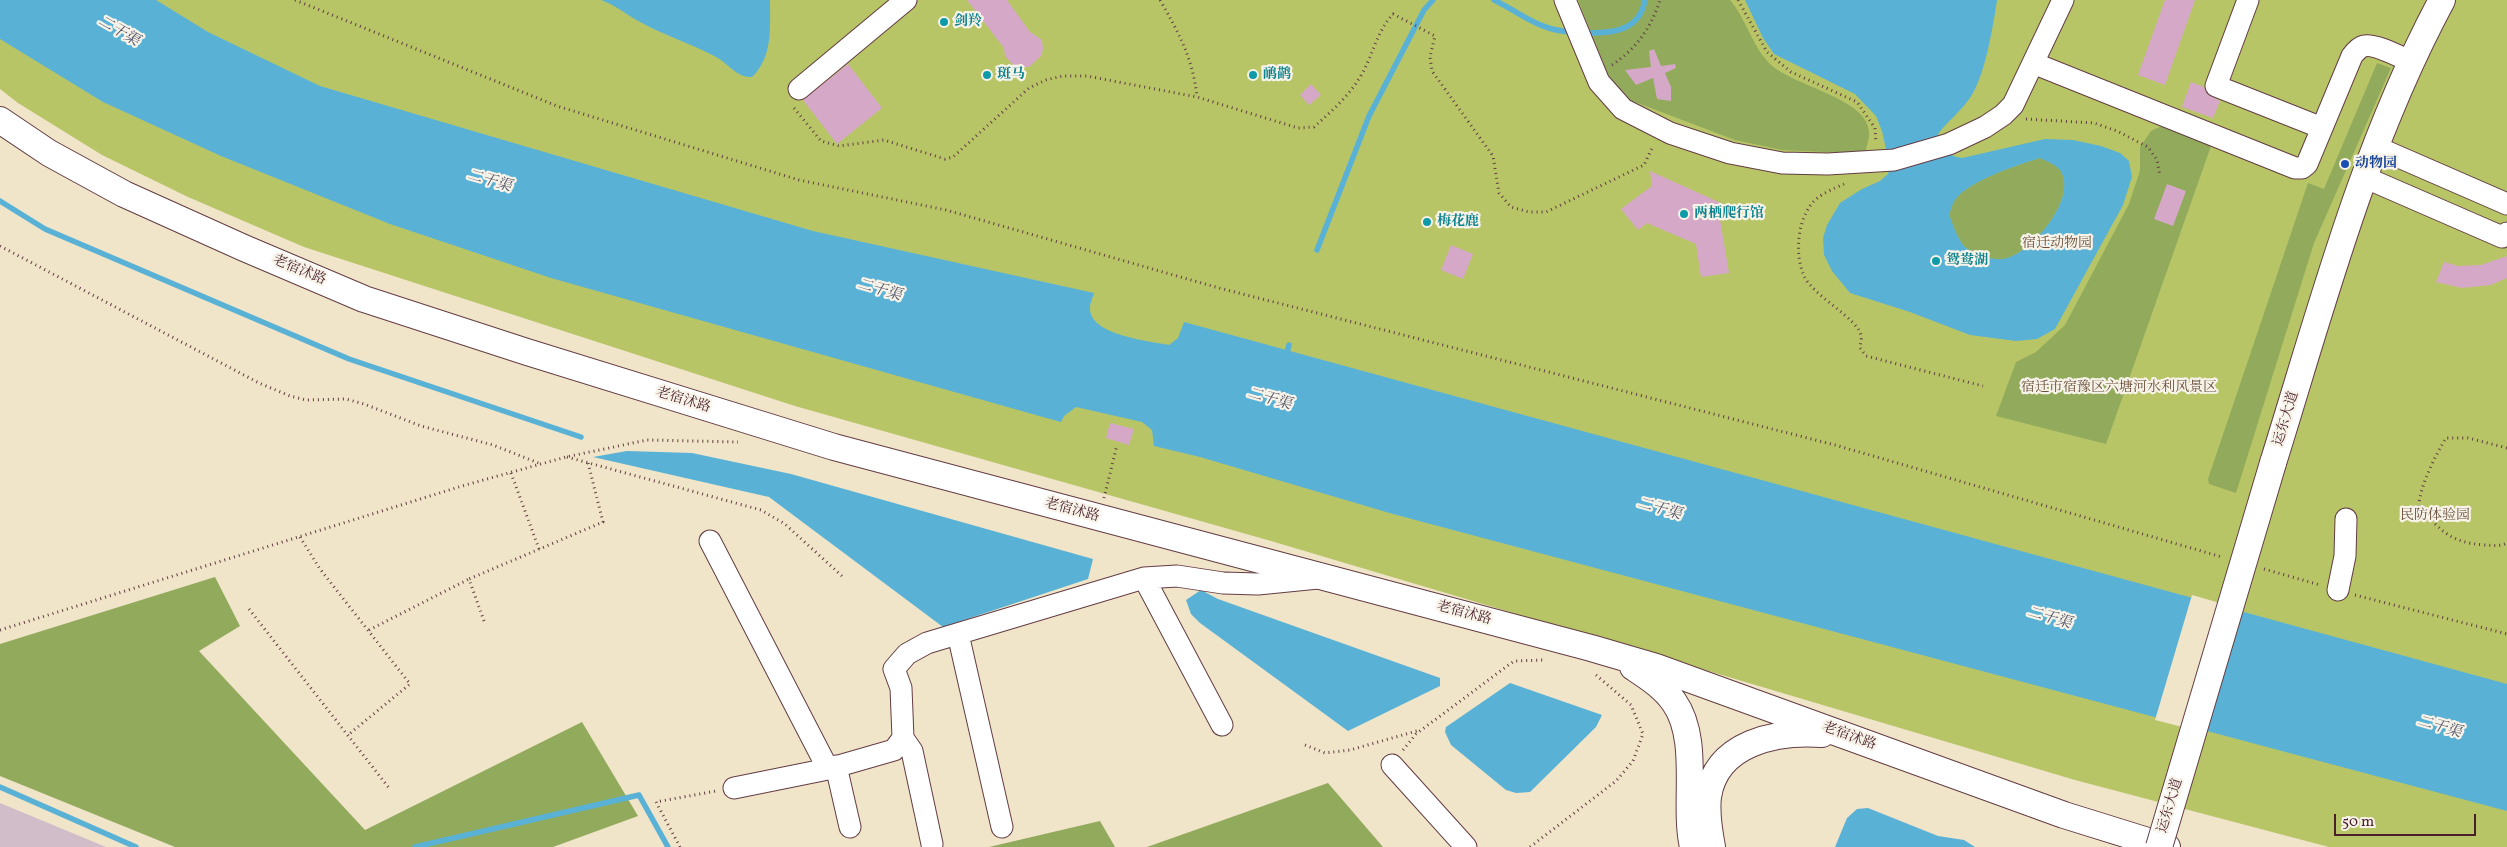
<!DOCTYPE html>
<meta charset="utf-8">
<style>
body{margin:0}
#map{position:relative;width:2507px;height:847px;overflow:hidden;background:#f0e4c9;font-family:Vollkorn,serif}
canvas{display:block}
.scale{position:absolute;left:2334px;top:814px;width:142px;height:22px;box-sizing:border-box;border:2px solid #4a1f2b;border-top:0;padding-left:6px;font-size:15px;line-height:18px;white-space:nowrap;color:#4a1f2b;-webkit-text-stroke:4px #f7f3e8;paint-order:stroke}
</style>
<div id="map">
<canvas width="2507" height="847"></canvas>
<div class="scale">50 m</div>
</div>
<script>
const c = document.querySelector('canvas').getContext('2d');
c.lineJoin = 'round';
function paint(path, color) { c.fillStyle = color; c.fill(path, 'evenodd'); }
function trace(path, color, width, dash) { c.strokeStyle = color; c.lineWidth = width; c.lineCap = dash ? 'butt' : 'round'; c.setLineDash(dash || []); c.stroke(path); }
function label(font, color, halo, rows, align = 'center') {
  c.font = font + ' Vollkorn,"Noto Serif SC",serif'; c.lineWidth = 4.5; c.setLineDash([]); c.textBaseline = 'middle'; c.strokeStyle = halo; c.fillStyle = color; for (const [text, x, y, turn = 0] of rows) {
    c.save(); c.translate(x, y); c.rotate((+turn || 0) * Math.PI / 180); c.textAlign = isNaN(turn) ? turn : align; if (halo) c.strokeText(text, 0, 0); c.fillText(text, 0, 0); c.restore();
  }
}
paint(new Path2D(`
 M0 803 106 847H0Z`), '#d1bdc9');
paint(new Path2D(`
 M0 0H2507V847H2329L2075 780 1271 541 795 406 304 247 188 197 102 155 18 103 0 89Z`), '#b7c567');
paint(new Path2D(`
 M1578 0H1730C1746 19 1751 43 1768 62 1790 86 1866 97 1869 131 1870 138 1866 147 1865 154L1782 150 1735 140 1627 99 1612 84Z
 M2377 63 2391 68 2314 243 2236 493 2209 484 2208 479 2308 183 2324 189Z
 M2166 124 2211 146 2106 444 1996 416 2016 362 2036 352 2065 325 2129 204 2140 171V147L2151 131Z
 M2040 158C2047 161 2056 164 2060 170 2078 197 2035 248 2010 257 2000 261 1990 259 1980 255 1975 253 1968 250 1964 246 1957 238 1953 224 1949 215 1951 210 1952 203 1955 200 1968 181 2018 165 2040 158Z
 M215 577 240 626 199 651 365 830 582 722 638 816 553 847H175L0 776V644Z
 M1328 783 1383 847H1147Z
 M1100 821 1115 847H989Z`), '#91aa5c');
paint(new Path2D(`
 M0 0H156L208 32 320 86 813 231 1094 293C1093 297 1090 303 1090 308 1089 335 1149 341 1169 345L1178 338 1184 322 2507 684V811L1393 514 1200 457 1154 446 1152 430 1142 422 1076 407 1064 416 1061 422 1050 419 551 278 390 224 221 156 103 102 0 39Z
 M601 0H770C770 28 773 57 752 77 737 78 729 64 716 57 692 44 666 36 642 23 628 16 616 5 601 0Z
 M1745 0H1997C1993 27 1985 76 1970 98 1960 112 1948 121 1938 134L1953 156 1962 158 2045 139 2073 140 2101 146 2120 153 2129 161 2132 177 2123 205 2055 329 2037 339 2016 341 1970 335 1910 312 1850 293 1832 271 1824 255 1823 238 1827 225 1840 203 1862 189 1880 181 1888 174 1890 167 1882 131 1876 116 1855 94 1774 54 1763 38ZM2040 158C2046 161 2055 164 2060 170 2078 197 2035 248 2010 257 2000 261 1990 259 1980 255 1975 253 1968 250 1964 246 1957 238 1953 224 1949 215 1951 210 1952 204 1955 200 1968 181 2018 165 2040 158Z
 M627 451 692 453 791 474 1093 559 1088 579 943 627 769 497 593 457Z
 M1201 590 1218 599 1440 678V686L1348 731 1200 623 1191 614 1186 600Z
 M1510 683 1602 715 1596 727 1530 792 1516 793 1506 790 1451 745 1445 732 1446 727Z
 M1868 808 1938 836 1964 840 1975 847H1835L1847 818 1857 809Z`), '#59b2d6');
paint(new Path2D(`
 M2192 595 2234 607 2198 731 2155 720Z`), '#f0e4c9');
trace(new Path2D(`
 M1494 0C1523 14 1539 31 1573 32
 M1582 33C1610 33 1639 33 1645 0
 M0 201 45 229 349 359 581 437
 M1317 250 1369 116 1424 10 1433 0
 M1285 360 1289 345
 M0 787 136 847
 M415 847 639 795 668 847`), '#59b2d6', 5.5);
paint(new Path2D(`
 M967 0H1007L1030 32 1042 40 1043 49 1041 56 1029 67H1015L1005 56 1004 48Z
 M2165 0H2195L2165 85 2138 75Z
 M1654 49 1661 66 1675 64 1676 68 1665 73 1671 87V101L1657 99 1653 78 1636 85 1625 70 1651 67 1649 51Z
 M848 64 882 108 837 144 803 100Z
 M2191 82 2204 87 2207 94 2220 101 2213 118 2182 107Z
 M1311 84 1321 95 1309 105 1300 95Z
 M1650 171 1723 204 1719 214 1729 273 1701 277 1696 244 1647 223 1638 230 1621 209 1652 186Z
 M2167 184 2186 191 2173 226 2154 219Z
 M1451 245 1473 254 1463 279 1441 270Z
 M2507 256V278L2491 285 2462 288 2436 282 2444 262 2458 266 2481 265Z
 M1110 423 1134 429 1129 445 1106 438Z`), '#d6a8c7');
const minor = new Path2D(`
 M1565 0 1599 82 1623 109 1670 133 1730 153 1782 163 1828 164 1894 160 1949 144 1985 127 2003 115 2013 105 2063 0
 M2248 0 2216 86 2322 128
 M2033 63 2295 168H2302L2307 164 2352 56C2355 52 2360 47 2364 46 2374 43 2400 57 2410 61
 M799 89 906 0
 M2376 147 2507 204
 M2364 177 2502 237 2507 233
 M710 541 828 769
 M1144 578 1222 725
 M2338 590 2345 556 2346 519
 M958 634 1002 827
 M903 738 912 751 932 844
 M1392 765 1466 847
 M836 766 850 827
 M734 788 828 769 894 750 903 738 901 688 894 669 907 654 927 643 1144 578 1177 576 1223 583 1258 584 1318 578`);
const major = new Path2D(`
 M0 120 49 153 124 194 244 248 364 299 527 352 834 447 1591 648 1656 667 2064 815 2167 847
 M2273 463C2322 306 2364 145 2442 0
 M1633 667C1648 677 1664 687 1674 702 1701 740 1683 804 1693 847
 M1712 847C1709 831 1706 813 1708 797 1716 742 1777 731 1822 734`);
trace(minor, '#633d43', 23);
trace(major, '#633d43', 28);
trace(new Path2D(`
 M295 0 557 106 799 180 946 210 1219 288 1835 445 2222 557
 M1160 0C1179 33 1193 59 1197 97
 M1738 0 1767 52 1791 72 1857 102 1875 128 1876 143
 M1612 65C1636 49 1651 28 1660 0
 M794 108 821 141 839 146 884 140 945 159 953 157 1029 88 1046 80 1062 76H1087L1197 97 1298 128 1314 127C1333 110 1351 94 1363 72 1373 53 1378 30 1393 14L1435 36 1430 57 1432 71 1493 156 1499 193 1511 207 1529 212H1546L1644 165 1653 146
 M2026 119 2094 123 2117 131 2148 147 2157 160 2160 176
 M1844 184C1833 189 1817 195 1810 206 1797 225 1795 255 1804 276 1813 296 1860 320 1861 336 1862 340 1860 344 1860 348L1866 356 1983 386
 M0 246 259 383 290 396 306 400 346 399 364 404 421 426 493 445 541 464
 M2507 448 2468 438H2446C2436 454 2419 488 2419 506 2441 531 2449 542 2484 545 2492 545 2499 547 2507 543
 M567 457 761 510 785 524 843 577
 M511 473 539 549
 M1104 498 1117 445
 M300 537 320 569 410 684 348 735
 M2264 569 2320 585
 M2355 595 2507 634
 M249 609 389 788
 M484 621 469 579 603 522 588 463
 M0 630 462 486 566 457 647 440 738 442
 M369 630 469 579
 M1305 745 1325 753 1350 750 1420 730
 M1403 750 1416 734 1514 661 1544 660
 M680 847 656 802 716 791
 M1530 847 1616 781 1633 761 1643 734 1631 705 1596 675`), '#633d43', 3, [1, 4]);
trace(minor, '#fff', 21);
trace(major, '#fff', 26);
const majorBridge = new Path2D(`
 M2159 847 2273 463`);
trace(majorBridge, '#633d43', 28, []);
trace(majorBridge, '#fff', 26);
for (const [x, y, r, color] of [
 [944,22,5,"#0f9aa8"],
 [987,75,5,"#0f9aa8"],
 [1253,75,5,"#0f9aa8"],
 [2345,164,5,"#1a4fb4"],
 [1684,214,5,"#0f9aa8"],
 [1427,222,5,"#0f9aa8"],
 [1936,261,5,"#0f9aa8"]
]) { const dot = new Path2D(); dot.arc(x, y, r, 0, 2 * Math.PI); c.fillStyle = color; c.fill(dot); trace(dot, '#f7f3e8', 2); }
label('bold 14px', '#0d838f', '#f7f3e8', [
 ["剑羚",954,22],
 ["斑马",997,75],
 ["鸸鹋",1263,75],
 ["两栖爬行馆",1694,214],
 ["梅花鹿",1437,222],
 ["鸳鸯湖",1946,261]
], 'left');
label('bold 14px', '#164399', '#f7f3e8', [
 ["动物园",2355,164]
], 'left');
label('14px', '#6b513d', '#f7f3e8', [
 ["宿迁动物园",2057,244],
 ["宿迁市宿豫区六塘河水利风景区",2119,388],
 ["民防体验园",2435,516]
]);
label('14px', '#4a1f2b', '#f7f3e8', [
 ["老宿沭路",299,271,23],
 ["老宿沭路",683,401,17],
 ["运东大道",2287,419,-73],
 ["老宿沭路",1072,511,15],
 ["老宿沭路",1464,614,15],
 ["老宿沭路",1849,737,20],
 ["运东大道",2171,806,-73]
]);
label('italic 15px', '#4f5267', '#f7f3e8', [
 ["二干渠",118,32,30],
 ["二干渠",489,182,16],
 ["二干渠",879,291,16],
 ["二干渠",1269,400,16],
 ["二干渠",1659,510,16],
 ["二干渠",2049,619,16],
 ["二干渠",2439,728,16]
]);
</script>
